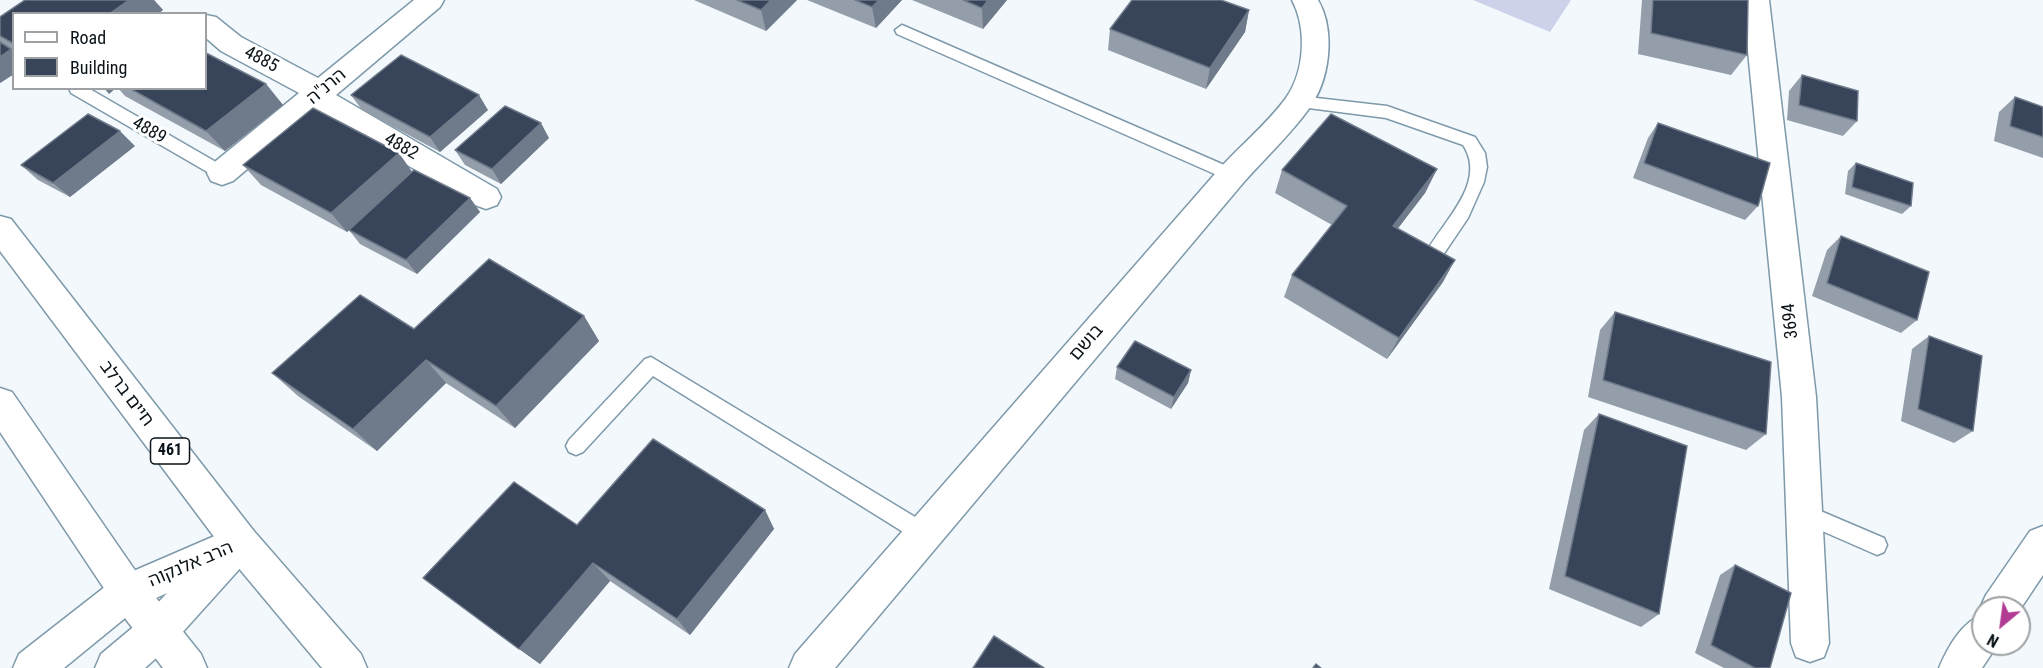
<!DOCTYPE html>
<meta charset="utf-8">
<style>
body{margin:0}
#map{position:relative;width:2043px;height:668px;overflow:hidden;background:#f2f8fc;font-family:"Roboto Condensed",sans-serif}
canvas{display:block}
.legend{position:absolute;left:12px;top:12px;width:195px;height:78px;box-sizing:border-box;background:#fff;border:2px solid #9da1a3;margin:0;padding:8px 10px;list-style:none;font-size:18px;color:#091319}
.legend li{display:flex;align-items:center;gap:12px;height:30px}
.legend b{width:30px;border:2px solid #9da1a3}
.north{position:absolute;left:1971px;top:596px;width:60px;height:60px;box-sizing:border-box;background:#fff;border:2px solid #9da1a3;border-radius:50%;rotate:209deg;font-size:16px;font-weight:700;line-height:24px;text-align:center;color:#091319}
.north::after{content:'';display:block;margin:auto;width:21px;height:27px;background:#b23c93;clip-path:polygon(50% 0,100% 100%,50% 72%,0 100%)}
</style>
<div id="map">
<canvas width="2043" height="668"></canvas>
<ul class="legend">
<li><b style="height:8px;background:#fff"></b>Road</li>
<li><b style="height:16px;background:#374459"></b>Building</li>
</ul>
<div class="north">N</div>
</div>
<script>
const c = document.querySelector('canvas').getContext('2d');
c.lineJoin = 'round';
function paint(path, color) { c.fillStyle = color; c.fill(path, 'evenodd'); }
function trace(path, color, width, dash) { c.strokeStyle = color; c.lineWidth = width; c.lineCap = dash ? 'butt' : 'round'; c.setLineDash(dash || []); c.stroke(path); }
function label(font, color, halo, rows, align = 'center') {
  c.font = font + ' "Roboto Condensed","Noto Sans Hebrew",sans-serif'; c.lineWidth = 6; c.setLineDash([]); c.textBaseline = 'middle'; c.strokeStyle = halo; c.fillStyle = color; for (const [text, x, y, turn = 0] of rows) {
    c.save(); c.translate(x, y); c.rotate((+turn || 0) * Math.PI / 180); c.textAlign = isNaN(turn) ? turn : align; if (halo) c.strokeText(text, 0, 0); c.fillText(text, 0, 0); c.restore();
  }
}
paint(new Path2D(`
 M1473 0H1571L1550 32Z`), '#cdd1e9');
const service = new Path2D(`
 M902 25 1238 171 1240 175 1232 181 1226 179 897 34 895 30Z
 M69 88H88L228 169 230 173 228 177H216L71 93Z
 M1299 96 1387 106 1475 137 1485 153 1487 167 1484 182 1468 218 1441 258H1429L1426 253C1442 222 1488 183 1463 145L1386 118 1293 106 1291 102Z
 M651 357 930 526 933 533 930 540 923 542 916 540 653 376 583 452 576 455 569 452 566 446 569 440 645 359Z
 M1804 504 1884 538 1887 545 1884 552 1877 555 1797 520 1794 513 1797 506Z`);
const minor = new Path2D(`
 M414 0H444L440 7 336 95 497 189 501 197 497 205 486 209 475 205 316 111 233 181 222 185 211 181 207 173 211 165 299 93 221 51 206 38V15L216 17 241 37 318 78Z
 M1292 0H1318C1336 31 1330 81 1308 110 1289 136 1264 159 1243 183L835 668H789L795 654 1221 167C1242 144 1268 123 1286 98 1305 71 1307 28 1292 0Z
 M1743 0H1769L1816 397 1829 643 1824 657 1810 662 1796 657 1791 643 1782 397Z`);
const tertiary = new Path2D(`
 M240 525 253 530 258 542 253 554 247 557 243 565 172 644 145 668H95L101 654 144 618 167 593 141 605 64 668H13L19 654 115 579Z
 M2043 526V575L2019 611V608H1983V644H1998L1982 668H1939C1948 647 1961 623 1983 614L1980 608 1986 595 2030 531Z`);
const primary = new Path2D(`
 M0 216 11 219 253 530 361 654 367 668H322L227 554 0 251Z
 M0 388 12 392 141 579 201 654 207 668H163L115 605 0 432Z`);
trace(service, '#7e99aa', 3);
trace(minor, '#7e99aa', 3);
trace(tertiary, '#7e99aa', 3);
trace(primary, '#7e99aa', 3);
paint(service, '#fff');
paint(minor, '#fff');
paint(tertiary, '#fff');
paint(primary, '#fff');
paint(new Path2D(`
 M25 0H154L163 10 158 14H14V74L0 83V17Z
 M694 0H797L766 31Z
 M807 0H902L876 28Z
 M912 0H1007L983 29Z
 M1642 0H1748L1747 55 1731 75 1638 54Z
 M1249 10 1245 32 1206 89 1108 50 1110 29Z
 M1802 75 1857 121 1843 136 1787 120 1789 91Z
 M266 84 283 105 225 151 125 96 118 88H206Z
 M351 95 488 110 440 152 362 110Z
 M2015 97 2043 107V158L1994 141 1999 112Z
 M1658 123 1758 206 1745 220 1633 178 1648 138Z
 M549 138 501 184 465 165 455 150Z
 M135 146 70 197 38 180 21 165Z
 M1856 163 1911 206 1902 214 1845 194 1848 171Z
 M243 165 412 172 470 198 480 212 417 274 360 244 349 230 347 232 261 185Z
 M1437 169 1425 193 1398 228 1443 282 1387 359 1284 297 1292 275 1332 225 1275 193 1282 170Z
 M1841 236 1917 320 1901 333 1812 296 1827 250Z
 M1615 312 1766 434 1746 450 1588 397 1600 330Z
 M584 316 599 341 515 428 446 383 377 451 298 396 272 373 414 329Z
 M1929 336 1973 431 1954 443 1901 421 1912 349Z
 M1117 367 1191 370 1188 383 1171 409 1115 379Z
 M1599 414 1659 614 1641 627 1549 589 1584 430Z
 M765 510 774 529 690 635 610 581 540 664 423 578 577 525Z
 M1735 565 1770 668H1724L1695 653 1720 575Z`), '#949eaa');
paint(new Path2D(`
 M129 0H154L163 10 158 14H109Z
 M771 0H797L766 31 761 10Z
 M879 0H902L876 28 872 7Z
 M988 0H1007L983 29 982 8Z
 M1249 10 1245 32 1206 89 1210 68Z
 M11 49 14 51V74L0 83V57Z
 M266 84 283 105 225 151 206 131Z
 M104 88H116L109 94Z
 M479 95 488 110 440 152 430 137Z
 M541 123 549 138 501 184 492 169Z
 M120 131 135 146 70 197 53 183Z
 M399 153 413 173 347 232 331 213Z
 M1437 169 1425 193 1383 248 1393 226Z
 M470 198 480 212 417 274 406 260Z
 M1455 260 1443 282 1387 359 1399 338Z
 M584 316 599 341 515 428 496 406Z
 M426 360 446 383 377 451 353 429Z
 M1191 370 1188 383 1171 409 1174 397Z
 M765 510 774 529 690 635 677 619Z
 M593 563 610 581 540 664 519 649Z`), '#6f7a8a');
const building = new Path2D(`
 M25 0H129L109 14H14V44L0 36V17Z
 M737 0H771L761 10Z
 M855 0H879L872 7Z
 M963 0H988L982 8Z
 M1132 0H1221L1249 10 1210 68 1110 29Z
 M1653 0H1748L1747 55 1651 33Z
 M0 42 11 49 0 57Z
 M206 53 266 84 206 131 129 88H206Z
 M401 55 479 95 430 137 351 95Z
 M1802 75 1858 91 1857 121 1799 105Z
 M2015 97 2043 107V137L2010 126Z
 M505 106 541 123 492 169 455 150Z
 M313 108 399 153 331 213 243 165Z
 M88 114 120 131 53 183 21 165Z
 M1331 114 1437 169 1393 226 1455 260 1399 338 1292 275 1347 206 1282 170Z
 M1658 123 1770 163 1758 206 1644 163Z
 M1856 163 1913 183 1911 206 1852 187Z
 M414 170 470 198 406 260 349 230Z
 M1841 236 1929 272 1917 320 1827 283Z
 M489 259 584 316 496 406 426 360 353 429 272 373 360 295 414 329Z
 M1615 312 1771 362 1766 434 1603 380Z
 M1929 336 1982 356 1973 431 1918 409Z
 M1135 341 1191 370 1174 397 1117 367Z
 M1599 414 1687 446 1659 614 1565 576Z
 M653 439 765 510 677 619 593 563 519 649 423 578 514 482 577 525Z
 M1735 565 1791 593 1770 668H1755L1711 645Z
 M994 636 1044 668H973Z
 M1316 664 1321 668H1313Z`);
paint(building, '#374459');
trace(building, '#6f7a8a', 1.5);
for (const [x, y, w] of [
 [170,451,39]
]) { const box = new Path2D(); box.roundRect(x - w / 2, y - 13, w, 26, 4.5); c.fillStyle = '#fff'; c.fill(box); trace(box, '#091319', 1.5); }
label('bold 16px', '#091319', null, [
 ["461",170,451]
]);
label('18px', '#091319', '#fff', [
 ["4885",261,60,28],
 ["הרנ\"ה",327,87,-40],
 ["4889",149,131,30],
 ["4882",401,147,30],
 ["3694",1791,321,-96],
 ["בושם",1087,343,-49],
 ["חיים ברלב",126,394,53],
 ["הרב אלנקוה",191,565,-23]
]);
</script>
